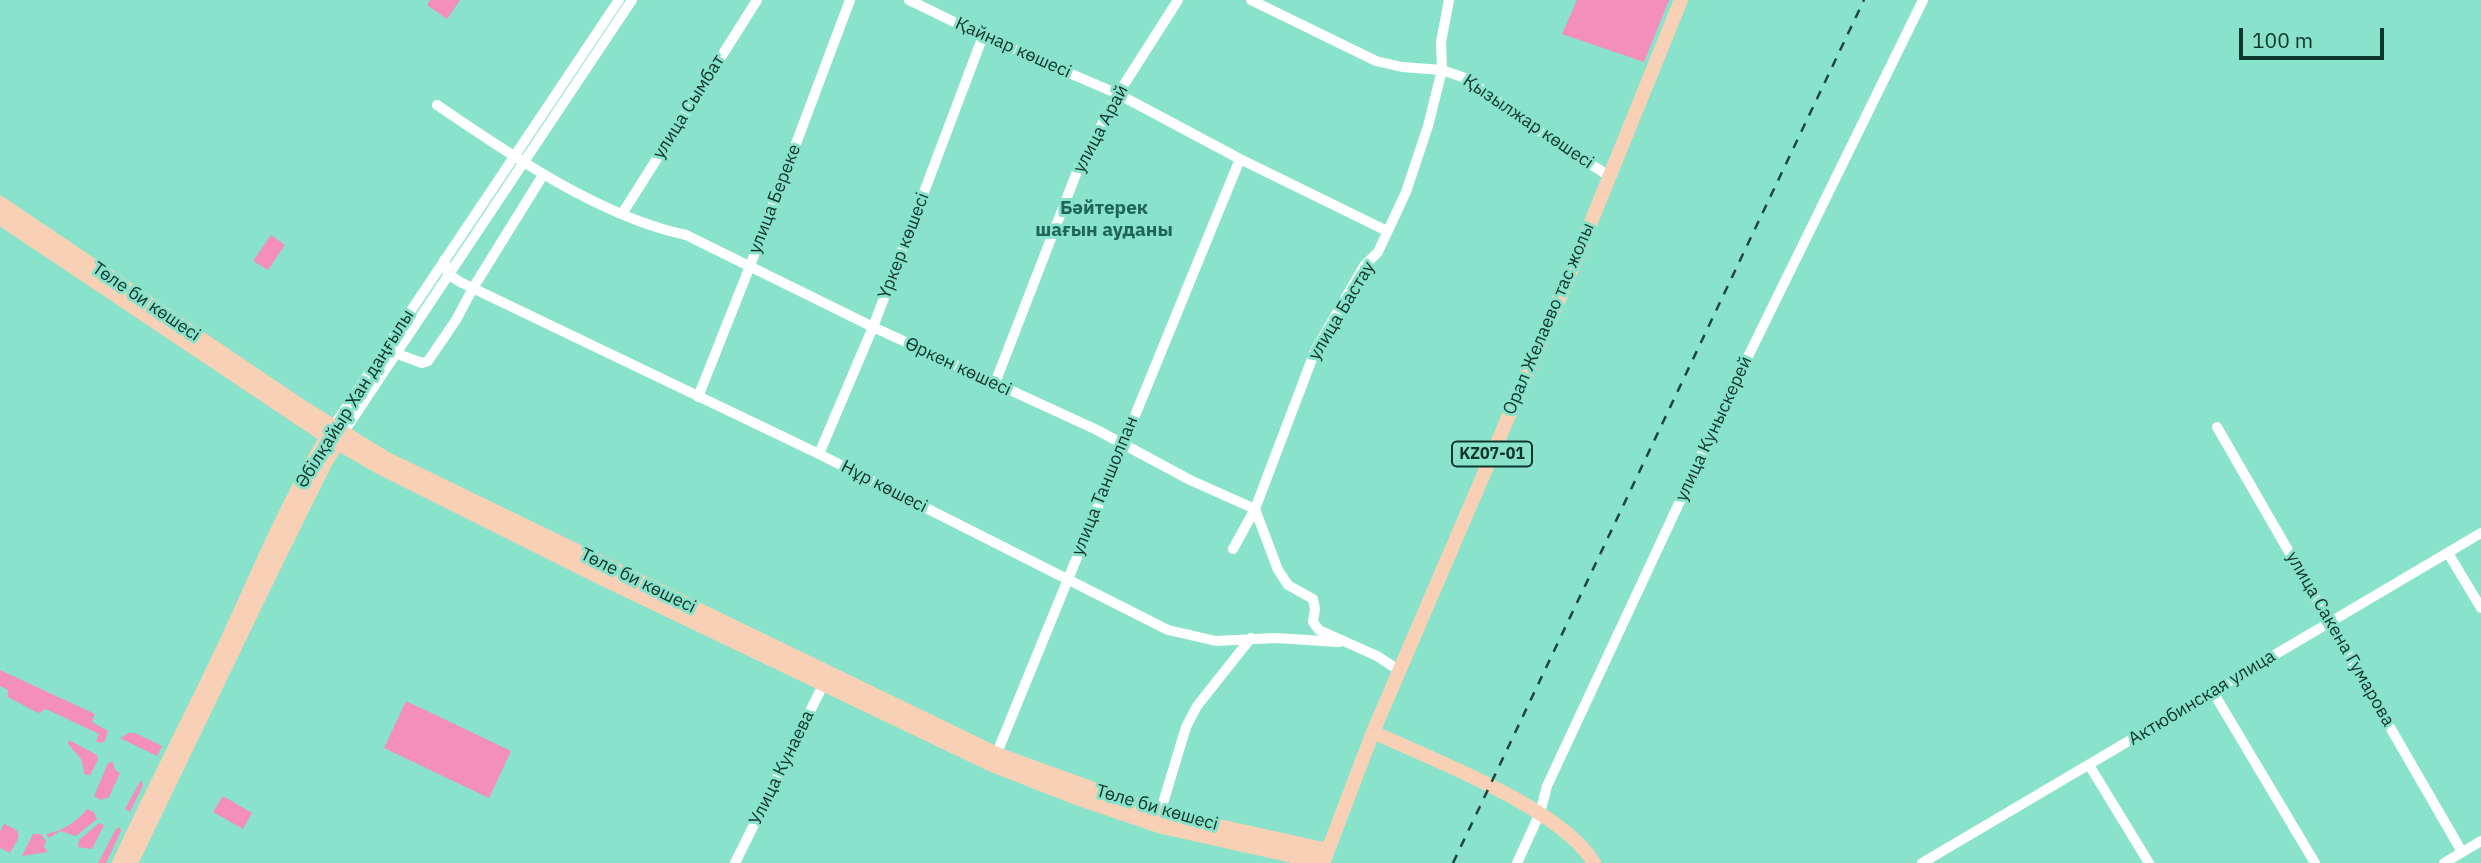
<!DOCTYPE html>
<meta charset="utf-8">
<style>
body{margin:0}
#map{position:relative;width:2481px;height:863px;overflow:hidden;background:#89e2ca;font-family:"IBM Plex Sans",sans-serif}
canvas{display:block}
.scale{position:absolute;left:2239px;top:28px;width:145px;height:32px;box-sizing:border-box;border:4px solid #0e352c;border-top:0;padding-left:9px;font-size:21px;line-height:24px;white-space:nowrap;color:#0e352c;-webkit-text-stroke:5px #89e2ca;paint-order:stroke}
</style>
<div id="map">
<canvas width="2481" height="863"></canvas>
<div class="scale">100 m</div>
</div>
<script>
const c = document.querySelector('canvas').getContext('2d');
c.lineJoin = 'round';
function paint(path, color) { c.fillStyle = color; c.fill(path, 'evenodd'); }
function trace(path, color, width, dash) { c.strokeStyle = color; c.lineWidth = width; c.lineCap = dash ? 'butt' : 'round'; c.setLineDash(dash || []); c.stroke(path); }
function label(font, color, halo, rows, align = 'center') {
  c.font = font + ' "IBM Plex Sans",sans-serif'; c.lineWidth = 6; c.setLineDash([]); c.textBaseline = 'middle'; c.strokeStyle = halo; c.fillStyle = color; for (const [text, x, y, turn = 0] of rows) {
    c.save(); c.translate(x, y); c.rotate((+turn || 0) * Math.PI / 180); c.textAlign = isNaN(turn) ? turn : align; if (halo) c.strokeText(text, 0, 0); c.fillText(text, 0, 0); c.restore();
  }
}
paint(new Path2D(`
 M430 0H460L447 19 427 5Z
 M1577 0H1669L1644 62 1562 34Z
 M271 235 285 245 268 270 253 261Z
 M0 670 95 714 92 722 108 731 105 741 101 743 96 741 99 734 46 709 38 713 8 697V690L0 686Z
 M406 701 511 751 489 798 384 748Z
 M129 733H135L162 746 157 756 120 738Z
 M69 740 97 755 98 760 90 775H85L81 759 68 744Z
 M113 762 115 770 120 773 109 797 101 800 94 796 108 763Z
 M141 780 143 785 130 812 125 809Z
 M223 796 252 813 243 829 213 812Z
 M87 809 94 812 97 819 76 836 60 831 49 838 46 834C62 831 77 822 87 809Z
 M99 823 104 825 92 849 78 847 79 840Z
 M4 824C25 832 20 836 10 853L0 848V831Z
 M120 827 121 831 106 863H98L116 829Z
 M33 834H41L46 841 44 847 48 852 22 856Z`), '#f38fb8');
trace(new Path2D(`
 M909 0 983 36 1118 94 1240 159 1387 231
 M1251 0 1376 61 1402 67 1442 70 1468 79 1545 135 1609 176
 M437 105C509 154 600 217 686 235L873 327 1097 430 1190 480 1255 509 1278 570 1288 585 1313 599 1315 609 1313 622 1319 630 1377 656 1400 671
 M622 214 757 0
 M444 260 448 274 460 282 819 454 1168 630 1216 641 1275 638 1339 642
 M395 353 422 363 428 361 456 320 473 288 543 175
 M995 383 1078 169 1118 94 1178 0
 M698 397 750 266 850 0
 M333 427 619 0
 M2217 427 2462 852
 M343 433 632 0
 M819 454 873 327 983 36
 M1233 549 1255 509 1315 351 1364 266 1378 252 1406 192 1428 126 1442 70 1441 42 1449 0
 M2448 553 2481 608
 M2213 692 2315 863
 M994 760 1240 159
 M2089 765 2149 863
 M1160 813 1186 727 1197 706 1251 638
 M735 863 826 679
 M1517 863 1540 813 1547 786 1737 379 1923 0
 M1922 863 2481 533
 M2444 863 2481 841`), '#fff', 10);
trace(new Path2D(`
 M0 203 304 408 385 458 997 754 1160 813 1328 850
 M0 218 327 437 379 467 599 577 992 765 1074 797 1162 827 1324 863
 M1373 732C1431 759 1562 808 1594 863
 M1325 858 1373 732 1574 264 1681 0
 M119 863C153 790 190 719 224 647 258 574 288 499 331 431
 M131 863 260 595 325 463 341 437`), '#f8d0b6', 14);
trace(new Path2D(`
 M1453 863 1864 0`), '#1b473d', 2.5, [9, 9]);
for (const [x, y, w] of [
 [1492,454,80]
]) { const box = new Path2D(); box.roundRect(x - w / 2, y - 12.5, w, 25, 5); c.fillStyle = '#89e2ca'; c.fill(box); trace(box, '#0e352c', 2); }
label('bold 16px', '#0e352c', null, [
 ["KZ07-01",1492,454]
]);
label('18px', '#0e352c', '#89e2ca', [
 ["Қайнар көшесі",1013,48,24],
 ["улица Сымбат",689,107,-58],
 ["Қызылжар көшесі",1528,122,34],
 ["улица Арай",1101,129,-62],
 ["улица Береке",775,199,-69],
 ["Үркер көшесі",904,246,-69],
 ["Төле би көшесі",146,302,34],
 ["улица Бастау",1342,311,-59],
 ["Орал Желаево тас жолы",1549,319,-67],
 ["Өркен көшесі",958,367,25],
 ["Әбілқайыр Хан даңғылы",355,399,-58],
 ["улица Куныскерей",1714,429,-65],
 ["улица Таншолпан",1105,486,-68],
 ["Нұр көшесі",884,487,27],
 ["Төле би көшесі",638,581,26],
 ["улица Сакена Гумарова",2340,639,60],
 ["Актюбинская улица",2202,698,-31],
 ["Улица Кунаева",782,768,-64],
 ["Төле би көшесі",1157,808,16]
]);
label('bold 19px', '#1e6555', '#89e2ca', [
 ["Бәйтерек",1104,209],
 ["шағын ауданы",1104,231]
]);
</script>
